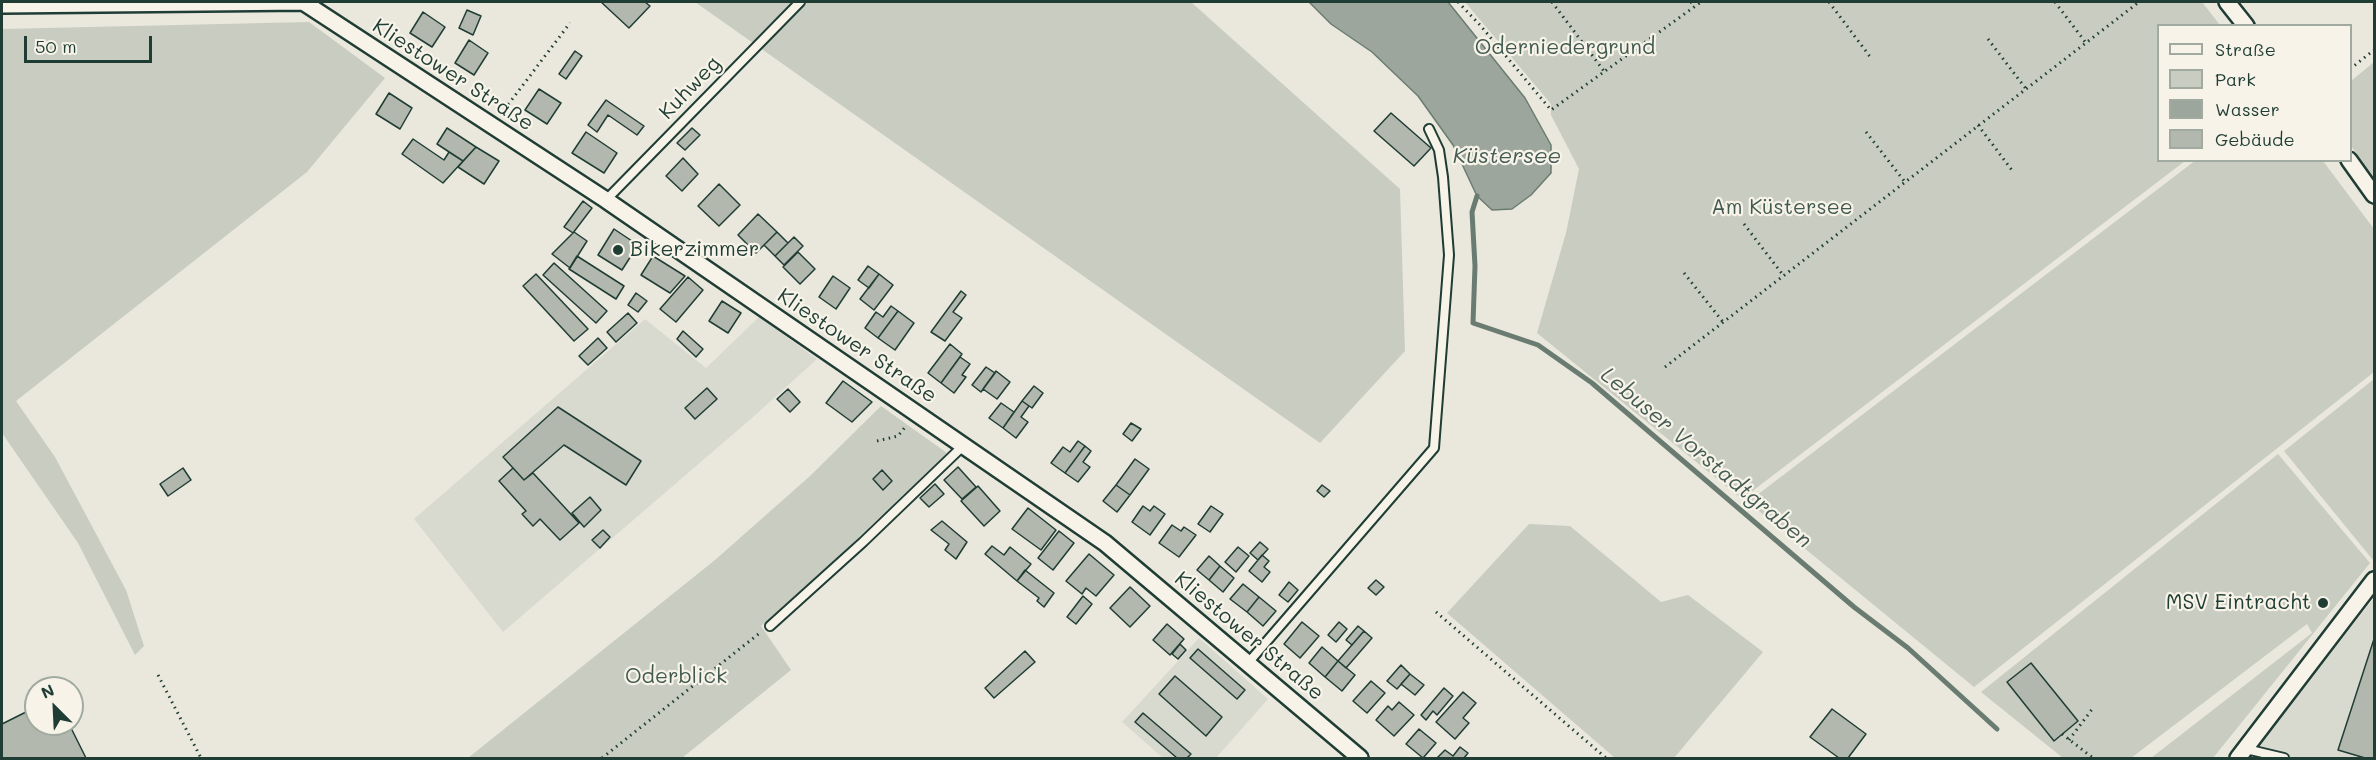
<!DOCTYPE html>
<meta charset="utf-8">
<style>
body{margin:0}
#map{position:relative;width:2376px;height:760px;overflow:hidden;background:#eae8dd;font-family:Mali,sans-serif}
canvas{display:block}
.frame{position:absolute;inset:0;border:3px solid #1f3d34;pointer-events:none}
.legend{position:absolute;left:2157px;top:24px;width:195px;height:138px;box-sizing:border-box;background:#f7f3e8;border:2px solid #a1aaa0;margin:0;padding:8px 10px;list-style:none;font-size:18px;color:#1f3d34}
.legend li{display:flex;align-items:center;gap:12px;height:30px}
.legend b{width:30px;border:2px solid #a1aaa0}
.north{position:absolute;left:24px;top:676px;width:60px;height:60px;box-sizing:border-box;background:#f7f3e8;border:2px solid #a1aaa0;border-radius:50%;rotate:336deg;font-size:16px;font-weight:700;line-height:24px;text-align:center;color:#1f3d34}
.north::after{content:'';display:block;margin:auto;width:21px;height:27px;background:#1f3d34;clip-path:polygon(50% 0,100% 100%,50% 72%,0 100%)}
.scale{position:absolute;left:24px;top:36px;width:128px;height:27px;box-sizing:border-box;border:3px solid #1f3d34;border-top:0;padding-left:8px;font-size:18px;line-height:21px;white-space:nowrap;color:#1f3d34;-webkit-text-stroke:4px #f7f3e8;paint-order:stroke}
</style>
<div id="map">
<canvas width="2376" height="760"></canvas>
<div class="frame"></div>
<ul class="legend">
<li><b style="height:8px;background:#f7f3e8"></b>Straße</li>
<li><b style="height:16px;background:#c8ccc1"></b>Park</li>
<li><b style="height:16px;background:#9ca69c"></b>Wasser</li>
<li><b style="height:16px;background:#b2b8ae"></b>Gebäude</li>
</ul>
<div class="north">N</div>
<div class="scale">50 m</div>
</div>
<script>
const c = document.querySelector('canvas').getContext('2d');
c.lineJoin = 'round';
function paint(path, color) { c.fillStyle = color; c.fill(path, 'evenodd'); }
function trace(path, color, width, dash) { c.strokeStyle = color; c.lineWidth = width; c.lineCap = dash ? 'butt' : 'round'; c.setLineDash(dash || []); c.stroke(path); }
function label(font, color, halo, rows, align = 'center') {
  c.font = font + ' Mali,sans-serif'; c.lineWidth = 4.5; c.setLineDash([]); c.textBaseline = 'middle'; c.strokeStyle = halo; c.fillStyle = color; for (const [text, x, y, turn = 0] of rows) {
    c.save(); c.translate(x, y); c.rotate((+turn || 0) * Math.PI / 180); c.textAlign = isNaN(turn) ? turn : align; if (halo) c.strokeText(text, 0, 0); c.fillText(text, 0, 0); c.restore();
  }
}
paint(new Path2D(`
 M759 317 817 359 752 418 503 632 414 519 645 319 706 368Z
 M2374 598V758H2248Z
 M1199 638 1268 699 1216 758H1163L1122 722Z`), '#d9dacf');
paint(new Path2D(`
 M695 2H1191L1400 189 1405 351 1320 443Z
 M1465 2H2202L2220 25 2158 26V160L2185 161 1742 499 1537 333 1566 233 1579 169 1551 115V104Z
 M309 22 385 78 307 172 16 401 55 457 126 590 144 646 135 655 78 543 2 433V29Z
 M2374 62V177L2351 146V81Z
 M2196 160 2323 161 2374 229V372L1974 687 1748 502Z
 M2374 379V559L2373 560 2284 451Z
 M881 406 947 453 838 557 761 626 791 670 682 758H468L715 560 810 476Z
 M2278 454 2370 563 2213 758H2151L2312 633 2307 624 2131 758H2063L1981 692Z
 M1529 524 1570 526 1661 602 1688 595 1763 652 1674 758H1615L1447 613Z`), '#c8ccc1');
const water = new Path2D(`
 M1309 2H1448L1525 98 1551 145V173L1531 195 1512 209 1492 210 1477 196 1453 145 1418 96 1372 52 1331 24Z`);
paint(water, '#9ca69c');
trace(water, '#6a7c72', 1.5);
trace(new Path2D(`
 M1477 196 1472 212 1475 266 1473 323 1538 345 1592 383 1854 607 1908 648 1997 729`), '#6a7c72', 5);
const building = new Path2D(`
 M601 2H645L650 6 629 28Z
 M467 10 481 16 473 35 459 28Z
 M423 12 445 27 432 47 410 33Z
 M469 40 488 53 474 75 455 63Z
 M575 51 582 56 566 79 559 74Z
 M539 89 561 103 547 124 525 110Z
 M389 93 412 108 400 129 376 114Z
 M606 100 644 126 637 135 608 115 597 132 588 125Z
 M1391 113 1431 148 1414 166 1374 131Z
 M447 128 476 147 463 161 437 144Z
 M692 128 700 135 685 150 677 143Z
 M586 132 617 153 604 173 572 153Z
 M413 139 444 160 449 152 463 161 443 183 402 154Z
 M476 147 499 161 484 184 458 167Z
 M683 158 698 174 682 191 666 176Z
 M719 184 740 205 719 226 698 206Z
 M583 201 592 208 573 233 564 227Z
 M758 214 777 232 756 253 738 235Z
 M614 229 638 245 622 270 598 255Z
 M574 232 587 241 570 268 552 254Z
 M777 232 788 243 775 256 764 245Z
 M794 237 803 246 784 265 775 256Z
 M798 252 815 269 800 284 783 267Z
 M577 256 624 286 616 299 569 269Z
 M653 256 685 276 670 293 641 275Z
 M554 263 607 311 596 323 543 275Z
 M868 266 879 274 869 288 858 280Z
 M536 274 588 329 574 341 523 286Z
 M879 274 893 285 874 310 860 299Z
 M833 276 850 288 836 309 819 297Z
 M688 277 703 290 676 322 660 309Z
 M961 291 966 295 953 312 962 318 945 341 931 332Z
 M636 293 647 301 638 312 628 305Z
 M722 301 741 313 728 333 709 321Z
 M891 306 898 311 878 338 865 328 876 312 883 317Z
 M898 311 914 323 895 350 878 338Z
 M628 313 637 323 616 342 607 332Z
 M683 331 703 349 696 357 677 339Z
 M598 338 607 348 588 365 579 356Z
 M950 344 962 354 941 383 928 373Z
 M960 357 970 364 962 375 966 377 954 393 941 383Z
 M986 367 995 373 981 392 972 385Z
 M996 371 1010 382 997 399 983 389Z
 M843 381 872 402 852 422 826 403Z
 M1034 386 1043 393 1032 408 1022 401Z
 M707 388 717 399 695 419 685 408Z
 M788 389 800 402 790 412 777 399Z
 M1022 401 1029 406 1021 417 1028 422 1016 438 1003 428Z
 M1001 403 1014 412 1003 428 989 418Z
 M558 407 641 461 626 485 564 445 524 480 503 457Z
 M1131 423 1141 429 1132 441 1123 434Z
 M1078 441 1085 446 1065 473 1051 463 1063 447 1070 452Z
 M1085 446 1091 451 1083 462 1090 467 1078 482 1065 473Z
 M1135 459 1149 469 1130 495 1116 485Z
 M958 467 976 487 962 499 944 480Z
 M183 468 191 480 168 496 160 484Z
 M513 468 524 480 533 473 579 523 560 540 540 519 533 526 522 514 526 511 499 481Z
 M882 470 892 481 883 490 873 479Z
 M935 484 944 494 929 507 920 498Z
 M1116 485 1130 495 1117 512 1103 501Z
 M1322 485 1330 491 1324 497 1317 491Z
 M978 486 1000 511 984 526 961 501Z
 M590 497 601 510 584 527 572 513Z
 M1143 506 1150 511 1154 506 1165 514 1150 535 1132 522Z
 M1211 506 1223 514 1210 532 1198 524Z
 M1028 508 1056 530 1041 550 1012 529Z
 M942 521 967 542 956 559 945 550 949 544 931 530Z
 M1172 525 1181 531 1184 527 1196 535 1179 557 1159 543Z
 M603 530 610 537 600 548 592 540Z
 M1059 531 1074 543 1053 570 1038 558Z
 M1260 542 1268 549 1258 560 1250 553Z
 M992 546 1004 555 1010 547 1031 564 1017 581 985 554Z
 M1238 547 1249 556 1236 572 1225 562Z
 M1089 554 1114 575 1096 596 1086 588 1082 594 1066 581Z
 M1262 555 1269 561 1264 567 1270 572 1262 582 1249 571Z
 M1209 556 1220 566 1209 580 1197 570Z
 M1220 566 1234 578 1223 592 1209 580Z
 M1025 570 1054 593 1044 607 1037 601 1039 598 1017 581Z
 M1376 580 1384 587 1376 595 1368 588Z
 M1289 582 1298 590 1288 602 1279 595Z
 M1243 584 1259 597 1247 612 1230 599Z
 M1130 587 1150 606 1130 627 1110 608Z
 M1083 596 1092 604 1076 624 1067 617Z
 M1259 597 1276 611 1263 626 1247 612Z
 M1302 622 1319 636 1300 658 1284 644Z
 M1339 622 1347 629 1336 642 1328 635Z
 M1167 624 1184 639 1170 655 1153 640Z
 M1358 626 1364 631 1352 645 1346 640Z
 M1364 631 1372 638 1346 668 1338 661Z
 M2374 639V758H2365L2338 750Z
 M1180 644 1186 650 1178 659 1172 654Z
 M1322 647 1338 661 1325 677 1309 663Z
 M1198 649 1245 690 1237 699 1190 658Z
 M1025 651 1035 662 994 698 985 688Z
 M1338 661 1355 675 1342 691 1325 677Z
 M2031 663 2078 721 2054 741 2007 682Z
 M1401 665 1410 674 1397 689 1387 681Z
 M1410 674 1424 685 1415 695 1401 684Z
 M1175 676 1222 717 1206 736 1159 694Z
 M1371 681 1385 693 1367 713 1353 701Z
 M1444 688 1453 696 1437 715 1433 711 1426 720 1421 715Z
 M1463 692 1476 703 1463 718 1469 723 1455 739 1436 722Z
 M1399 702 1414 715 1394 736 1376 720 1388 706 1392 710Z
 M36 707V724H69L86 758H2V724Z
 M1832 709 1866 734 1848 758H1839L1810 737Z
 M1143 713 1191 754 1187 758H1177L1135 722Z
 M1419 729 1436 743 1423 758 1406 744Z
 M1460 747 1468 753 1464 758H1437L1445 750 1453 756Z`);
paint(building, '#b2b8ae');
trace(building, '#1f3d34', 1.5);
const service = new Path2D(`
 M606 200 800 2
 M770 626 863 542 964 445
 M1248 663 1434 448 1449 255 1443 177 1439 150 1429 129
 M2246 749 2284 758`);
const minor = new Path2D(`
 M303 2 606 200 1105 543 1360 758
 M2227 2 2246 26
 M2 5 305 2
 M2349 160 2374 195
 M2238 758 2374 580`);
trace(service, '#1f3d34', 12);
trace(minor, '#1f3d34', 20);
trace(new Path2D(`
 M1458 2 1480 25 1551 110 1701 2
 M1552 2 1604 71
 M1691 2 1694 7
 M1829 2 1871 58
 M2055 2 2086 43
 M1988 39 2026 89
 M2350 69 2374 50
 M501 114 570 23
 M1978 125 2014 173
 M1866 132 1905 182
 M1744 224 1783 275
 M1684 273 1723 322
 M1665 367 2139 2
 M877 441 898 436 906 426
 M1436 612 1606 758
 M158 675 201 758
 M2062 734 2093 758
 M2069 740 2093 708
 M602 758 761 632`), '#1f3d34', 3, [1.5, 4.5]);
trace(service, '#f7f3e8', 8);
trace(minor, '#f7f3e8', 15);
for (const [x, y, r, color] of [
 [618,250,6,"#1f3d34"],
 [2323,603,6,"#1f3d34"]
]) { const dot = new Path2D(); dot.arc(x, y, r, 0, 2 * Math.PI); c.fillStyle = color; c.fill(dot); trace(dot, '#f7f3e8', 2); }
label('21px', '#415a50', '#f7f3e8', [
 ["Oderniedergrund",1565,48],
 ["Am Küstersee",1782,208],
 ["Oderblick",676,677]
]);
label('21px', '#1f3d34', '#f7f3e8', [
 ["Kliestower Straße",453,75,33],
 ["Kuhweg",690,88,-46],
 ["Kliestower Straße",857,346,34],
 ["Kliestower Straße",1249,636,40]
]);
label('21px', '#1f3d34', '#f7f3e8', [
 ["Bikerzimmer",630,250],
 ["MSV Eintracht",2311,603,"right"]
], 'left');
label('italic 22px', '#445c53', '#f7f3e8', [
 ["Küstersee",1507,156],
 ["Lebuser Vorstadtgraben",1706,458,40]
]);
</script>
